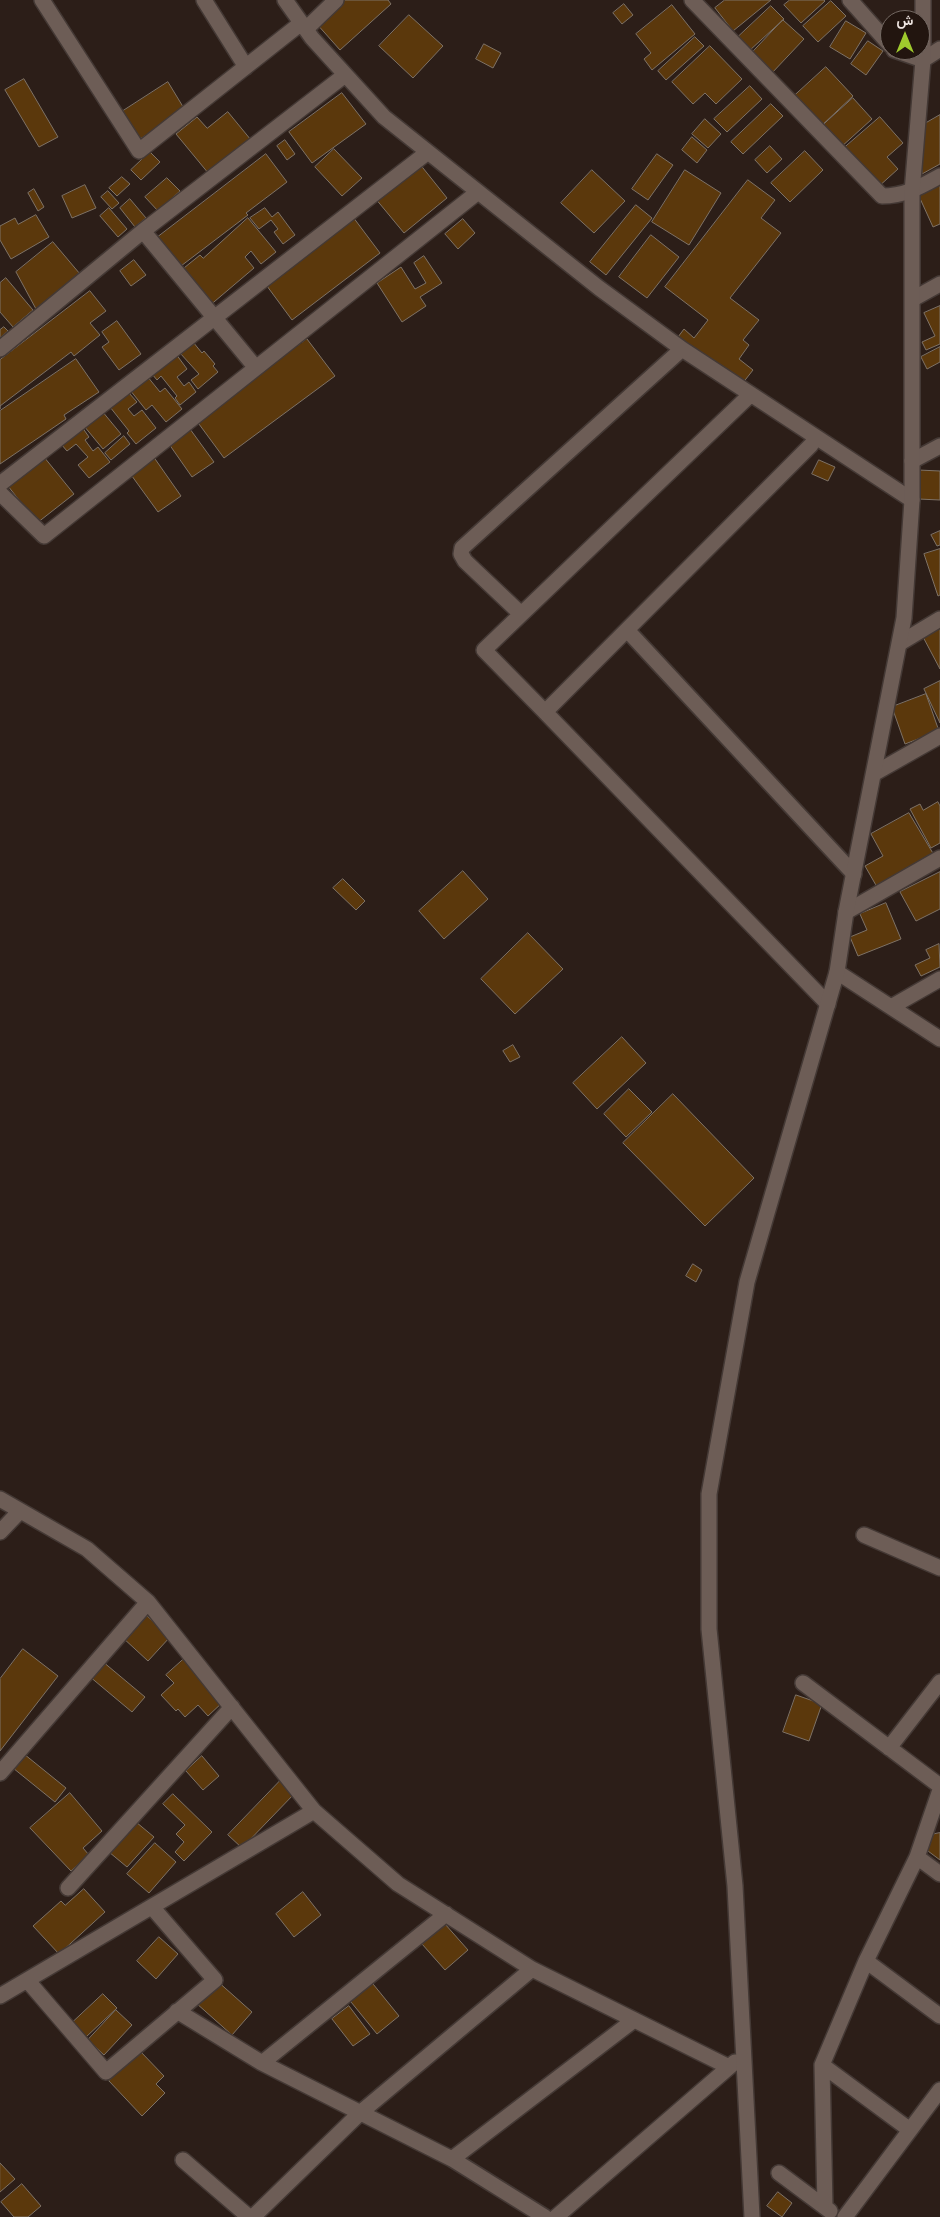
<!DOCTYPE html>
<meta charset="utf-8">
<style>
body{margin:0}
#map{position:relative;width:940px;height:2217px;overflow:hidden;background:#2c1e18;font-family:"Varela Round",Vazirmatn,sans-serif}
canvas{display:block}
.north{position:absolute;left:880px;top:10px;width:50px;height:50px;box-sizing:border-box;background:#22150f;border:1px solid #746963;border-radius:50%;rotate:0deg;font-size:14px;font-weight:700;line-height:20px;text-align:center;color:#efe6e2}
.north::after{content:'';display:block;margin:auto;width:18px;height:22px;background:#9fca2d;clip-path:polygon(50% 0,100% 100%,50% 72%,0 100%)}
</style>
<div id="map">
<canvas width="940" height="2217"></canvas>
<div class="north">ش</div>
</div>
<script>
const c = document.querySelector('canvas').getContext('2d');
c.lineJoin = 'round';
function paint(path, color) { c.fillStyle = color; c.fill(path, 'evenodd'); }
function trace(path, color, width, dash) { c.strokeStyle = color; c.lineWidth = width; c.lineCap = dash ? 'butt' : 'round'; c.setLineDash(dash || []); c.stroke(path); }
const building = new Path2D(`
 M342 0H388L391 4 340 50 316 23Z
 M725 0H771L733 31 715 8Z
 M790 0H824L825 1 801 23 784 5Z
 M831 1 846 16 818 42 803 26Z
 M624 4 633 15 622 24 613 13Z
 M672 5 695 34 652 70 644 59 651 53 636 34Z
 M771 6 784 19 749 51 737 38Z
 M409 15 443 46 413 78 379 46Z
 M783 20 804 39 771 74 750 55Z
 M846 21 866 33 850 59 830 47Z
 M695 37 704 46 666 80 658 71Z
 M868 41 883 51 866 75 851 64Z
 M484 44 501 53 493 68 476 59Z
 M710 46 742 79 716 104 705 93 693 104 672 82Z
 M826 67 853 96 819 128 792 98Z
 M24 79 58 137 39 147 5 90Z
 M168 82 185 110 137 141 120 113Z
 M750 86 762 99 727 132 714 119Z
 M342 93 366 124 312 163 289 132Z
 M853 98 872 119 840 148 821 127Z
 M771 104 783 116 743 154 731 142Z
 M228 112 251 140 209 174 176 134 197 117 207 128Z
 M940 115V164L922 174 921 126Z
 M880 117 903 143 887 157 898 169 877 188 843 149Z
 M705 119 721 134 708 148 692 134Z
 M692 137 707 150 697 163 682 150Z
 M285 140 295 154 287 160 277 146Z
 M770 146 782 159 767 173 755 160Z
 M334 149 362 178 342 196 315 167Z
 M805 151 823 170 790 202 771 183Z
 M150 152 160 162 141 180 131 170Z
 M266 154 287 182 246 213 248 215 177 269 154 240Z
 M657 154 673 165 648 200 632 189Z
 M419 163 447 198 404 233 375 198Z
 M592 170 625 201 594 233 561 203Z
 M685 170 721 193 689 245 652 222Z
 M122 177 130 184 117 196 109 188Z
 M167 178 180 191 158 211 145 197Z
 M748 180 775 200 761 218 781 233 730 298 759 320 743 340 749 345 739 359 753 370 742 384 678 337 684 329 694 338 708 320 665 287Z
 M940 184V224L933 227 918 194Z
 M85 185 96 208 72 218 62 196Z
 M34 189 44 207 38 211 28 193Z
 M108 191 119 203 112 209 101 197Z
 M130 199 146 218 135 227 120 208Z
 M636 205 652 218 606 275 590 262Z
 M109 208 127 229 118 237 100 216Z
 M265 208 272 217 278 212 295 235 283 244 274 232 278 229 271 220 259 229 250 218Z
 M36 215 49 237 11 259 0 240V226L15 218 18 224Z
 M353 217 380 253 292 320 264 282Z
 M248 218 276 252 261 264 251 251 245 257 254 268 208 307 179 272 200 255 203 258Z
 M463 219 475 233 458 249 445 234Z
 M651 235 679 257 647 298 619 277Z
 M53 242 80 274 36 309 16 272Z
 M424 256 442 283 420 297 426 306 402 322 377 283 401 267 415 289 426 283 414 263Z
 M134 260 146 275 131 286 120 271Z
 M6 278 33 310 13 327 0 312V283Z
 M90 291 106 311 90 323 100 335 74 356 71 352 0 406V409V360Z
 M940 306V344L926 350 922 342 935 336 924 313Z
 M117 321 141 354 119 370 102 347 109 342 102 332Z
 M4 327 8 331 0 338V330Z
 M307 339 335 376 224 458 196 420Z
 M193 342 202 353 204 351 215 364 213 366 218 372 198 389 191 380 199 374 180 353Z
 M940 347V362L927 369 921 357Z
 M176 354 187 369 177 377 184 386 189 382 196 392 180 405 175 398 177 396 161 376 157 380 152 374Z
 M76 359 99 392 64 415 66 419 0 464V411Z
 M147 376 160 392 165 388 182 409 166 422 152 405 146 410 130 390Z
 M129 393 137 402 128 409 134 416 142 410 156 428 136 444 127 433 129 431 110 407Z
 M102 411 121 434 103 449 84 426Z
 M82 427 89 437 85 440 93 451 98 447 110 462 89 478 78 465 88 457 76 444 67 451 61 444Z
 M190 429 214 462 192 477 169 444Z
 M124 436 130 444 111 460 105 453Z
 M153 456 181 496 158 512 129 472Z
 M44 457 74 494 37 523 8 486Z
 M819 460 835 467 828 481 812 474Z
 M918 470 940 471V500L918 499Z
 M940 531V545L937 546 931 535Z
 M940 549V595L938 596 924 554Z
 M940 626V669L922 635Z
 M940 681V723L924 689Z
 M926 694 939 731 905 744 892 707Z
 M938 802 940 806V843L931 848 910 809 920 804 923 810Z
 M909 813 934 855 877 887 865 866 883 856 871 834Z
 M463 871 488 899 444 939 419 911Z
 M940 872V909L916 921 900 892Z
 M343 879 365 901 356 910 333 888Z
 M886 903 901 939 858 956 850 937 867 930 860 914Z
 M528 933 563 969 515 1014 481 979Z
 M939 944 940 967 921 976 915 965 930 958 926 950Z
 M622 1037 646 1063 597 1109 573 1083Z
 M513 1045 520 1057 510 1062 503 1051Z
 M629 1089 652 1112 626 1137 604 1114Z
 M673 1094 754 1178 705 1226 623 1143Z
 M693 1264 702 1270 696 1282 686 1276Z
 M145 1614 170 1637 148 1661 122 1637Z
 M23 1649 58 1676 0 1751V1679Z
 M185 1658 224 1701 208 1716 198 1705 185 1717 178 1709 176 1711 161 1695 174 1683 166 1675Z
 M102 1661 145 1697 132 1712 89 1676Z
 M796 1695 822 1704 809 1741 783 1732Z
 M24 1754 66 1788 55 1802 13 1768Z
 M202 1756 219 1776 203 1790 186 1771Z
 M281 1780 295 1793 242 1848 228 1835Z
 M70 1793 102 1831 83 1848 89 1855 71 1871 30 1828Z
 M173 1794 212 1832 184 1861 175 1852 184 1842 176 1834 185 1825 163 1804Z
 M136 1822 154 1837 127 1867 109 1852Z
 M940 1833V1860L924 1848 934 1834Z
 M155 1843 176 1862 149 1893 127 1874Z
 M84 1889 105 1912 59 1954 33 1926 61 1901 65 1905Z
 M303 1892 321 1915 294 1937 276 1914Z
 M445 1924 468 1950 445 1970 422 1944Z
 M159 1937 178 1954 156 1979 137 1961Z
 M369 1979 399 2016 377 2034 347 1997Z
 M216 1980 252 2012 232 2035 196 2003Z
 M103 1994 117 2008 86 2037 72 2023Z
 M349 2006 370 2034 353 2046 332 2019Z
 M116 2010 132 2025 104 2055 88 2040Z
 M140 2051 164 2076 156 2084 165 2093 142 2116 109 2081Z
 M0 2163 15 2179 0 2192Z
 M22 2184 41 2206 28 2217H14L1 2202Z
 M778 2192 792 2203 782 2217 767 2206Z`);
paint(building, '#5b380c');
trace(building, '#7e7266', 1);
const street = new Path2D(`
 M42 0 139 151 300 24
 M204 0 246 67
 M285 0 312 38 384 117 599 288 682 349 912 500
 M692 0 882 196C905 196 920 187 940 176
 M850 0 890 45
 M306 29 336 0
 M894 50 923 60 940 49
 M143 231 256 368
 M913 299 940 284
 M0 349 143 231 345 75
 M811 445 545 712 828 1004
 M912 461 940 446
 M0 484 428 152
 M0 493 44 536 478 192
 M521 614 465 561 461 554 462 548 682 349
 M627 630 854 874
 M900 643 940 619
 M545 712 484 650 750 395
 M875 773 940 736
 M846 912 940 858
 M837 972 940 1039
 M891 1007 940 979
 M0 1499 87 1549 148 1602
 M0 1532 20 1511
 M864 1535 940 1568
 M803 1683 940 1786
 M889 1748 940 1682
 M0 1773 148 1602 314 1811 398 1884 532 1969 729 2067
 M917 1857 940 1874
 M68 1888 232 1707
 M446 1914 262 2063 452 2159 634 2020
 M866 1961 940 2016
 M27 1980 106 2072 215 1980 152 1907
 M0 1996 314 1811
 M177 2011 262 2063
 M822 2065 910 2130
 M452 2159 545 2217
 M183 2160 249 2217
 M779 2173 830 2211
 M825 2207 822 2065 866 1961 917 1857 940 1790
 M253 2217 360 2113 532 1969
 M556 2217 735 2062
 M845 2217 940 2090`);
const secondary = new Path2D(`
 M752 2217 735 1886 709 1629V1494L747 1282 837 972 846 912 904 618 912 500V192L923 60V0`);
trace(street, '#443935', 18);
trace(secondary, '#443935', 18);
trace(street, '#6d5d56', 15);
trace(secondary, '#6d5d56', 15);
</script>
